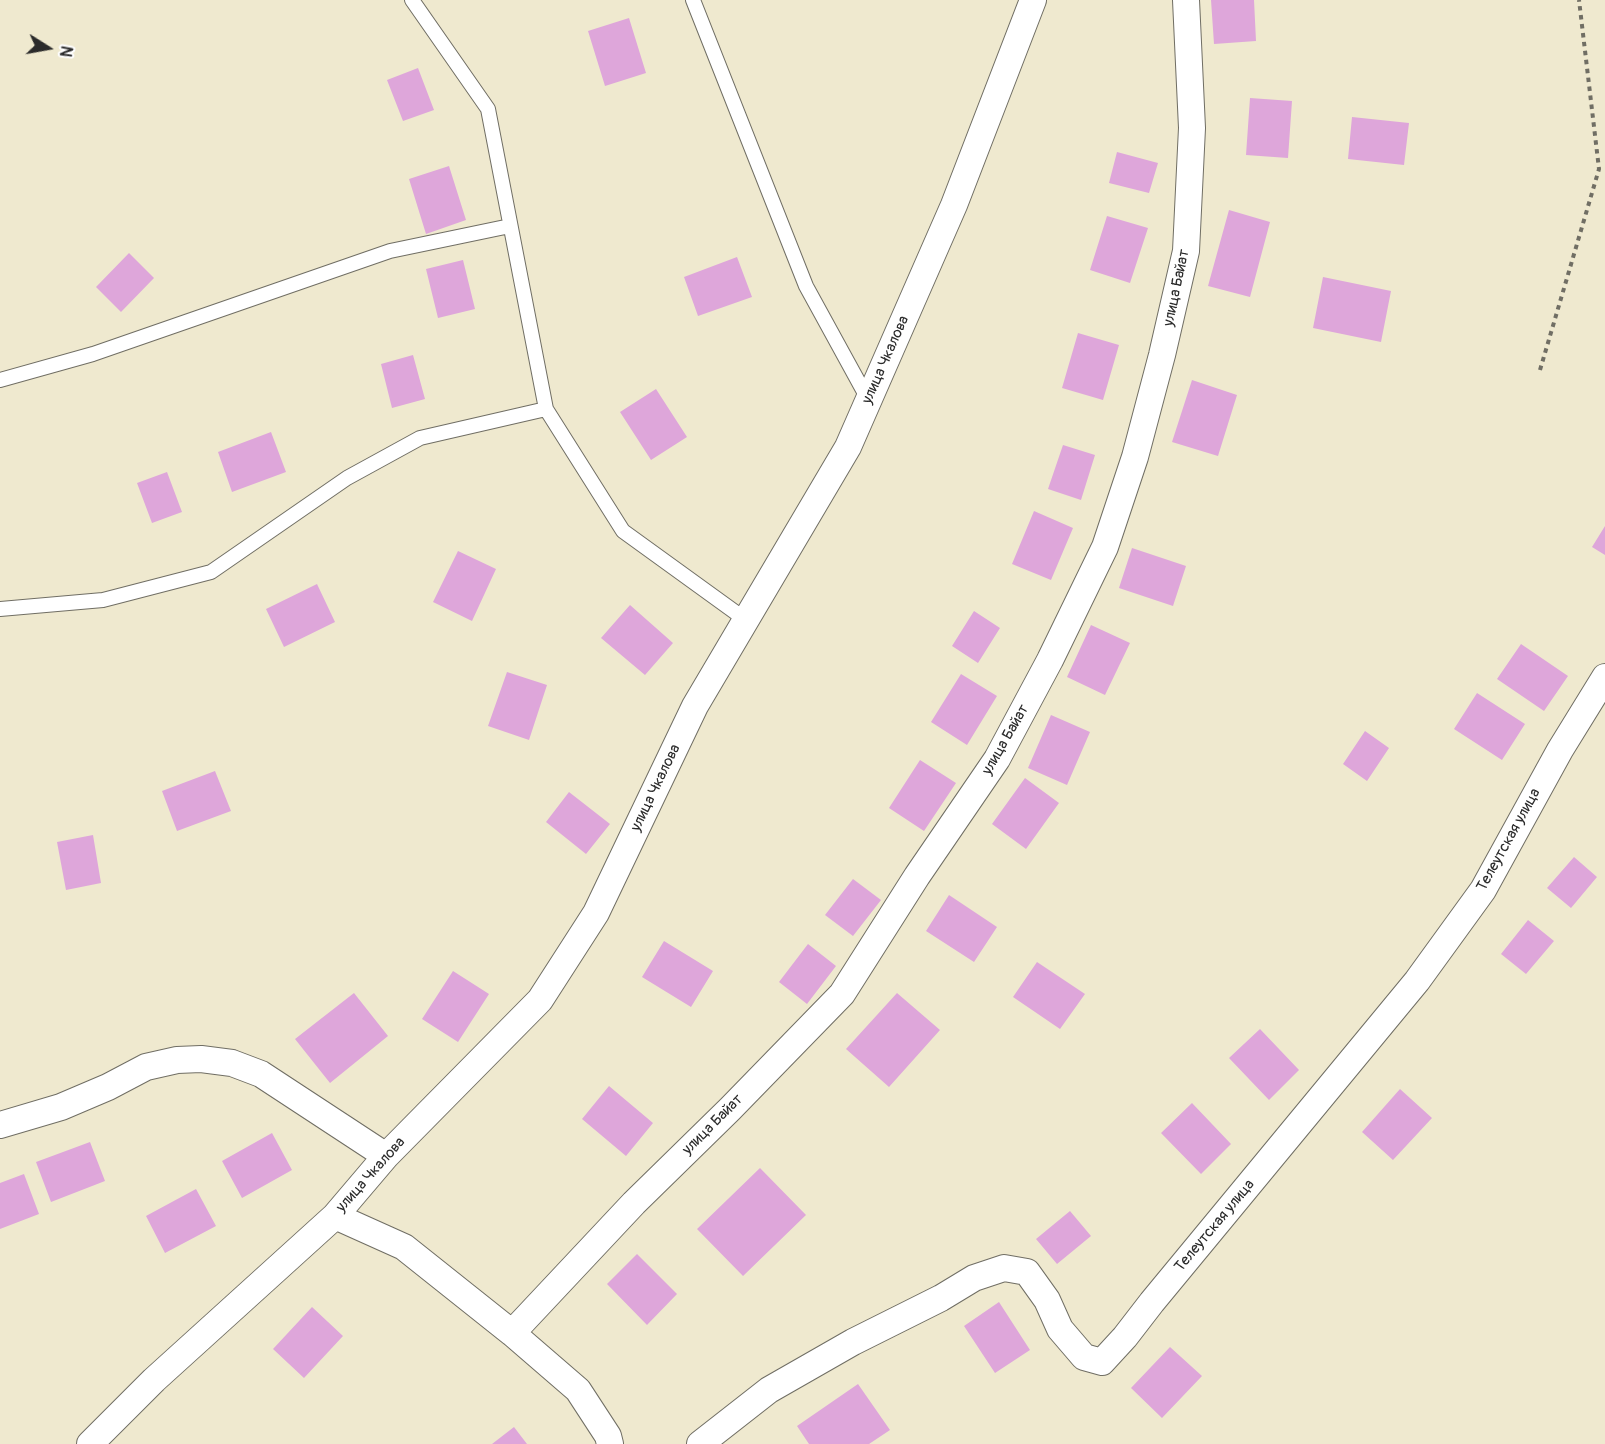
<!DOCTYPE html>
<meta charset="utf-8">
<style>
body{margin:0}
#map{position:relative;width:1605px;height:1444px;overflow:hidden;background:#efe9cf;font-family:Pangolin,sans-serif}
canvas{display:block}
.north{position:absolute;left:18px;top:18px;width:60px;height:60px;-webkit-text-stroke:4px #fff;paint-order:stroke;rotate:101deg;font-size:16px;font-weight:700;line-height:24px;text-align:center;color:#2b2b2b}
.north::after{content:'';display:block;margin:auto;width:21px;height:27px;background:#2b2b2b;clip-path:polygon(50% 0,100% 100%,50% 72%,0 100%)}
</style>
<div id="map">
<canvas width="1605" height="1444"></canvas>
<div class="north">N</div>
</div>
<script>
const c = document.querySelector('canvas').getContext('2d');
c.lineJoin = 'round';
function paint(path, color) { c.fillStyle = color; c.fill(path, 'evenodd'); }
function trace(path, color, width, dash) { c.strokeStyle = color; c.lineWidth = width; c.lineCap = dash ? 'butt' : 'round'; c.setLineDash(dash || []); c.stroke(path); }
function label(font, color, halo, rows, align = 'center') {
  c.font = font + ' Pangolin,sans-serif'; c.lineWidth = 5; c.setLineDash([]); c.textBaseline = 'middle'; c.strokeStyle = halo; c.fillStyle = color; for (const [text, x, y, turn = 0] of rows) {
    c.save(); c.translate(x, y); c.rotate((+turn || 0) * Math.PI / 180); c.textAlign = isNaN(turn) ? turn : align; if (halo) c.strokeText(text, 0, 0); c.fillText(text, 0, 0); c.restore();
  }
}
paint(new Path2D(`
 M1211 0H1254L1256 41 1214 44Z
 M629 18 646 73 605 86 588 31Z
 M418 68 434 110 403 121 387 80Z
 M1250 98 1292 101 1288 158 1246 155Z
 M1352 117 1409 123 1404 165 1348 159Z
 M1117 152 1158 163 1149 193 1109 183Z
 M449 166 466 220 426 234 409 179Z
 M1229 210 1270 222 1250 297 1208 286Z
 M1107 216 1148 228 1130 283 1090 270Z
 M129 253 154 278 121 312 96 287Z
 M737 257 752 297 698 316 684 277Z
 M463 260 475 309 438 318 426 269Z
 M1323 277 1391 291 1381 342 1313 328Z
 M1078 333 1119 345 1103 400 1062 388Z
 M413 355 425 399 392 408 381 364Z
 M1192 380 1237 395 1218 456 1172 442Z
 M656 389 687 437 651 460 620 412Z
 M271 432 286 472 232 492 218 452Z
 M1063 445 1095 455 1081 500 1048 489Z
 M167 472 182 512 152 523 137 483Z
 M1034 511 1073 528 1051 580 1012 564Z
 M1605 526V555L1592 547Z
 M1132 548 1186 566 1173 606 1119 588Z
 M458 551 496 569 472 621 433 602Z
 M317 584 335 622 284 647 266 609Z
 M630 605 673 643 645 675 601 638Z
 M974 611 1000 628 978 663 952 646Z
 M1091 625 1130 643 1105 695 1067 677Z
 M1521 644 1568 676 1544 711 1497 679Z
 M507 672 547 685 529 740 488 726Z
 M961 674 997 696 967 745 931 722Z
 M1477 693 1525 724 1502 760 1454 729Z
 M1051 715 1090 732 1067 785 1028 768Z
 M1365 731 1389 748 1367 781 1343 764Z
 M920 760 956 783 924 831 889 808Z
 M215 771 231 811 177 831 162 791Z
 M1025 778 1059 803 1026 849 992 824Z
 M569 792 610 824 586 854 546 822Z
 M93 835 101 883 66 890 57 842Z
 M1574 857 1597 877 1571 908 1547 888Z
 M853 879 881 900 853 936 825 915Z
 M949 895 997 927 974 962 926 931Z
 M1528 920 1554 941 1526 974 1501 954Z
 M664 941 713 971 691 1007 642 977Z
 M808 944 836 966 807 1004 779 982Z
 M1037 962 1085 994 1060 1029 1013 997Z
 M453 971 489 994 458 1042 422 1019Z
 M354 993 388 1036 330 1083 295 1039Z
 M897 993 940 1030 889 1087 846 1049Z
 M1260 1029 1299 1070 1269 1100 1229 1058Z
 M609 1086 653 1123 626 1156 582 1119Z
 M1400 1089 1432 1118 1393 1160 1362 1132Z
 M1192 1103 1231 1144 1201 1174 1161 1133Z
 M272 1133 292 1170 242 1198 222 1161Z
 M90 1142 105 1181 51 1202 36 1162Z
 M760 1168 806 1215 743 1276 697 1229Z
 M24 1174 39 1214 0 1229V1183Z
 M196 1189 216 1226 165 1253 146 1216Z
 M1070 1211 1091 1236 1057 1264 1036 1239Z
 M637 1254 677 1294 647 1325 607 1284Z
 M999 1302 1030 1350 995 1373 964 1326Z
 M312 1307 343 1336 304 1378 273 1349Z
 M1170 1347 1202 1376 1162 1418 1131 1388Z
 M858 1384 890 1430 869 1444H809L797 1426Z
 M514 1427 527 1444H492Z`), '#dea6da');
const service = new Path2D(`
 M412 0 488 109 546 409 623 531 746 620
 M693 0 806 286 869 401
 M0 380 93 354 390 251 510 226
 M0 609 103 600 211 572 347 478 420 438 546 409`);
const minor = new Path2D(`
 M0 1125 61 1107 108 1087 146 1067 177 1060 201 1059 232 1063 261 1074 386 1156
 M335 1216 404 1247 512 1333 578 1390 608 1436 610 1444
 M512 1333 634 1203 730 1109 842 994 917 876 997 759 1050 660 1105 547 1135 457 1162 355 1186 251 1192 128 1186 0
 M90 1444 154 1380 335 1216 386 1156 540 1000 596 913 695 706 848 447 954 205 1033 0
 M700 1444 769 1390 853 1342 941 1298 974 1278 1004 1268 1027 1272 1047 1300 1060 1329 1084 1357 1102 1362 1125 1337 1152 1302 1417 981 1483 890 1560 750 1605 677`);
trace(service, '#706e64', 16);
trace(minor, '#706e64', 28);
trace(new Path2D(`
 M1540 370 1599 169 1579 0`), '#706e64', 4, [4.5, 4.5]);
trace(service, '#fff', 14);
trace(minor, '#fff', 26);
label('15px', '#2b2b2b', '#fff', [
 ["улица Байат",1177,288,-78],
 ["улица Чкалова",886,360,-66],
 ["улица Байат",1006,740,-60],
 ["улица Чкалова",656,788,-64],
 ["Телеутская улица",1509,840,-61],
 ["улица Байат",713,1125,-45],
 ["улица Чкалова",371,1175,-48],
 ["Телеутская улица",1215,1226,-50]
]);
</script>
